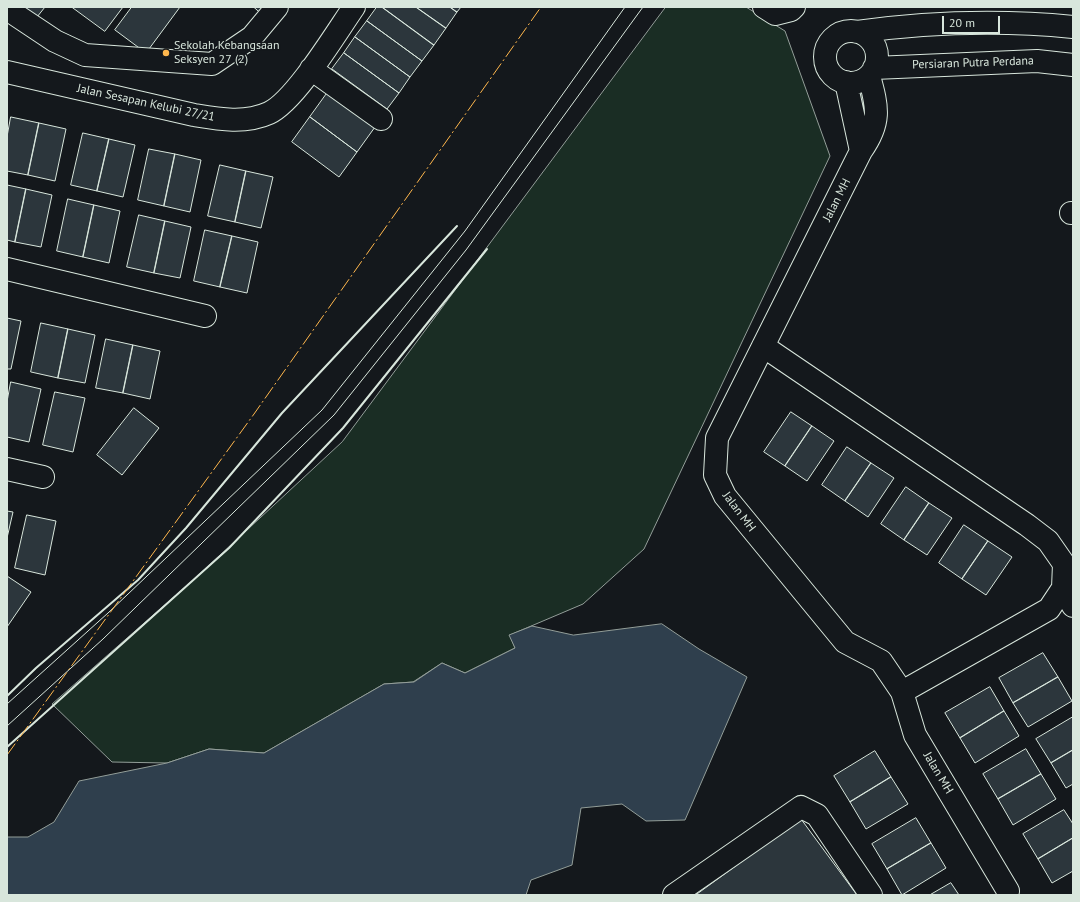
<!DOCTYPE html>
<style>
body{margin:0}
#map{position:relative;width:1080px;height:902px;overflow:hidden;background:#14181c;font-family:"PT Sans",sans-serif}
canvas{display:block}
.frame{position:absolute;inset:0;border:8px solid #d8e6dc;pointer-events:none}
.scale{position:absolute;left:942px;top:16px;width:58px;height:18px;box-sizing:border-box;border:2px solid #d8e6dc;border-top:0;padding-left:5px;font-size:12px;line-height:14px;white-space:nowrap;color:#d8e6dc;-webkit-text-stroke:3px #14181c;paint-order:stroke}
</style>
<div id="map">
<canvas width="1080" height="902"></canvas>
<div class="frame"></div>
<div class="scale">20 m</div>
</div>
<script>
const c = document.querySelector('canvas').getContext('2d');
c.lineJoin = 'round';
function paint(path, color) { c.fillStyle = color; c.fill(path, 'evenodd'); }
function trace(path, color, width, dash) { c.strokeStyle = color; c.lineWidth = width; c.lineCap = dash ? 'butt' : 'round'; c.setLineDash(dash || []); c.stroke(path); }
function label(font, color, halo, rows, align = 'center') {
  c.font = font + ' "PT Sans",sans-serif'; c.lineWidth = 3; c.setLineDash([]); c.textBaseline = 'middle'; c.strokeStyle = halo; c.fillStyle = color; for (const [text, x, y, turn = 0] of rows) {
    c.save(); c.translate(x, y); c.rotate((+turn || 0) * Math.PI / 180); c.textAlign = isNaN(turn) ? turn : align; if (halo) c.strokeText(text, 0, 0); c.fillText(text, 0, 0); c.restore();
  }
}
const green = new Path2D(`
 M666 7H746L785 31 830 156 644 549 583 604 510 635 515 648 465 673 442 663 413 682 384 684 264 753 209 749 167 763 112 762 52 704 192 581 342 442Z`);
paint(green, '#1a2d24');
trace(green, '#939e99', 1);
const water = new Path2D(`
 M662 624 699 649 747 677 685 820 646 821 622 804 581 808 572 865 531 880 526 895H7V837H28L54 822 79 781 167 763 209 749 264 753 384 684 414 682 442 663 465 673 515 648 509 635 532 626 573 635Z`);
paint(water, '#2f3f4d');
trace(water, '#939e99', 1);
const building = new Path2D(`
 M23 7H45L37 17Z
 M72 7H123L105 31Z
 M132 7H180L146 53 115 30Z
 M254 7H266L261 13Z
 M377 7H382L434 45 422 61 367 21Z
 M382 7H416L446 28 434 45Z
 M416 7H450L457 12 446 28Z
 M450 7H461L457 12Z
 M367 21 422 61 410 77 355 37Z
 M355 37 410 77 399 93 344 53Z
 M344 53 399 93 387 109 332 69Z
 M328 92 375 127 357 152 310 117Z
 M11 117 39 123 28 175 7 171V137Z
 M310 117 357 152 339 177 292 142Z
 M39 123 66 129 55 181 28 175Z
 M83 133 109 139 97 191 71 185Z
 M109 139 135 145 123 197 97 191Z
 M149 149 175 154 164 206 138 200Z
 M175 154 201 160 190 212 164 206Z
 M220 165 246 171 235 222 208 216Z
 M246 171 273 177 261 228 235 222Z
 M7 185 26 189 15 242 7 240Z
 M26 189 52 195 41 247 15 242Z
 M68 199 94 205 83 257 57 251Z
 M94 205 120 211 109 263 83 257Z
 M139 215 165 221 154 273 127 267Z
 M165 221 191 227 180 278 154 273Z
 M205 230 232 236 220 287 194 281Z
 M232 236 258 242 247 293 220 287Z
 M7 318 21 321 11 369H7Z
 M41 323 68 329 58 378 31 372Z
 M68 329 95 335 85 383 58 378Z
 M106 339 133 345 123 393 96 388Z
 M133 345 160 351 150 399 123 393Z
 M11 382 41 389 29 442 7 437V402Z
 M55 392 85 398 73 452 43 445Z
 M134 408 159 428 122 475 97 455Z
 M791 412 812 426 785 466 764 452Z
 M812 426 834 441 807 481 785 466Z
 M847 447 871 463 845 501 822 485Z
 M871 463 894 478 868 517 845 501Z
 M906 487 929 503 904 540 881 524Z
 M929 503 952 518 927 555 904 540Z
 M7 511 13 512 7 538Z
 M27 515 56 521 45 575 15 568Z
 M964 525 988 541 962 579 939 563Z
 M988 541 1012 557 986 595 962 579Z
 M7 576 31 592 7 627Z
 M1043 653 1058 677 1013 703 999 678Z
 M1058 677 1072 701 1028 727 1013 703Z
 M990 687 1004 711 960 738 945 713Z
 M1004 711 1019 736 975 763 960 738Z
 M1073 717V750L1051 763 1036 739Z
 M1026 749 1041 774 998 799 983 774Z
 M1073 750V784L1066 788 1051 763Z
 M875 751 891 777 850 802 834 776Z
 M1041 774 1056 799 1013 825 998 799Z
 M891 777 908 804 866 829 850 802Z
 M1064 810 1073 824V838L1038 859 1023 834Z
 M916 818 931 843 887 869 872 844Z
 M801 819 857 895H696Z
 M1073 838V871L1052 883 1038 859Z
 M931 843 946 868 902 895 887 869Z
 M951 883 959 895H930Z`);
paint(building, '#2c363c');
trace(building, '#d8e6dc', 1);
const minor = new Path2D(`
 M764 7 775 14 791 10 794 7
 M7 9 55 41 85 55 212 64 252 37 277 7
 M825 57a26 26 0 1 1 52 0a26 26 0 1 1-52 0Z
 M857 32C929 22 1001 20 1073 27
 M874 68 1037 61 1073 65
 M311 69 381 119
 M7 72 194 115C218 119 245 124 269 113 295 101 336 33 354 7
 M869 76C878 108 881 123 861 151L717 438 715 475 725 496 845 642 881 661 902 692 915 735 1008 891
 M846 82 861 151
 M1071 213H1073
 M7 269 205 316
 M763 346 1027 525 1048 541 1064 564 1063 588 1049 609 902 692
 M7 469 43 477
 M1063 588 1073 606
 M674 895 801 807 817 815 871 895`);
trace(minor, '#d8e6dc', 24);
trace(minor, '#14181c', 22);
trace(new Path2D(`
 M7 704 108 613 322 410 465 231 625 7
 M7 726 103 639 334 415 466 250 643 7`), '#d8e6dc', 1);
trace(new Path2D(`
 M7 696 36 668 138 580 186 528 282 413 457 226
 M7 747 229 548 343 428 487 249`), '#d8e6dc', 2);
trace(new Path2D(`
 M7 755 254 414 541 7`), '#ffb74d', 1, [14, 3, 2, 3]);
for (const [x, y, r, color] of [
 [166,53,4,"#ffb74d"]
]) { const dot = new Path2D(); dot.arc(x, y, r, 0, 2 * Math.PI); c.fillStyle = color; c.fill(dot); trace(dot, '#14181c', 1.5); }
label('12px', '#d8e6dc', '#14181c', [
 ["Sekolah Kebangsaan",174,46],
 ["Seksyen 27 (2)",174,60]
], 'left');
label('12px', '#d8e6dc', '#14181c', [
 ["Persiaran Putra Perdana",973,63,-2],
 ["Jalan Sesapan Kelubi 27/21",146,103,12],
 ["Jalan MH",837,200,-63],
 ["Jalan MH",739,512,53],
 ["Jalan MH",938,773,59]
]);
</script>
